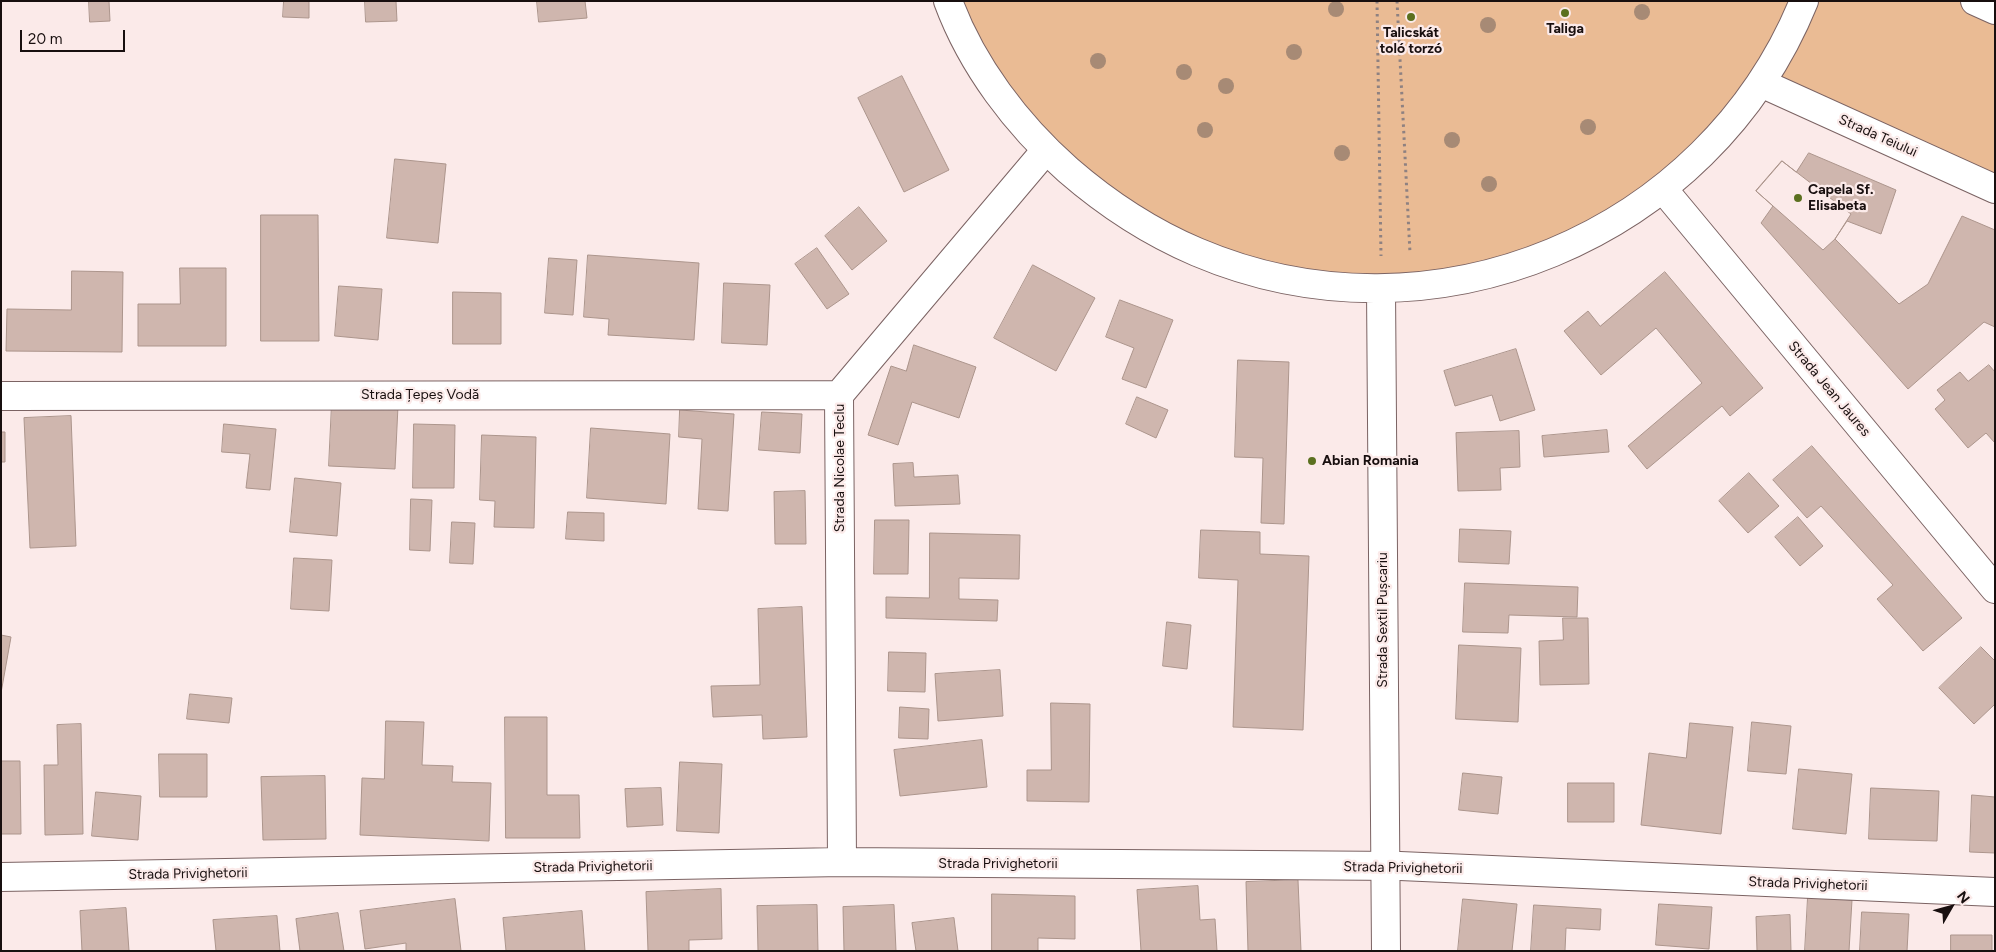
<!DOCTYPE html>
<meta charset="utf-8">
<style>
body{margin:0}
#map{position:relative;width:1996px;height:952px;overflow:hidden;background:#fbeae9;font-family:Figtree,sans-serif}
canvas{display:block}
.frame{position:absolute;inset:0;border:2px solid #180f0f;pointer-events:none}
.north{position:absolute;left:1926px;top:882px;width:50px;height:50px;-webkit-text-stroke:4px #fbeae9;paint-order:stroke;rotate:52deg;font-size:14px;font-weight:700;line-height:20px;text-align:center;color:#180f0f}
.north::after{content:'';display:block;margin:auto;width:18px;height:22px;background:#180f0f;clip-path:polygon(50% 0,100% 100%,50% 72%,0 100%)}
.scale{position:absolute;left:20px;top:30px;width:105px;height:22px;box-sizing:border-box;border:2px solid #180f0f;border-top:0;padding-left:6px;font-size:15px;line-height:18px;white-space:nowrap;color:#180f0f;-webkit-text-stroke:4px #fbeae9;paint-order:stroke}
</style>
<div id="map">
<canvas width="1996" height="952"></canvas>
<div class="frame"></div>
<div class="north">N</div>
<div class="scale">20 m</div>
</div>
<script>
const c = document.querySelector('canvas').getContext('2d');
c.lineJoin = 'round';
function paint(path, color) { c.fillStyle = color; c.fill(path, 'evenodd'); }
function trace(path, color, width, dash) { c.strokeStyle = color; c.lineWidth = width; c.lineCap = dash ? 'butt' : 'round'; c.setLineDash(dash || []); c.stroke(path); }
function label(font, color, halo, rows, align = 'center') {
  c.font = font + ' Figtree,sans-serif'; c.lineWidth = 4.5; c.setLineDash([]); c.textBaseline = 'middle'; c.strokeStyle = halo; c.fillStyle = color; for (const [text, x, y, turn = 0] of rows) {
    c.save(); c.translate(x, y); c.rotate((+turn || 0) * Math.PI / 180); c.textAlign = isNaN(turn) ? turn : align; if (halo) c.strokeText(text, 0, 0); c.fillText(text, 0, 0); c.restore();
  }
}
paint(new Path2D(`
 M948 1H1975L1995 10V189L1761 83 1625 216 1412 287 1197 253 1046 150Z`), '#eabb94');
const building = new Path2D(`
 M89 1H109L110 21 90 22Z
 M284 1H309V18L283 17Z
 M365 1H396L397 21 366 22Z
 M537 1H585L587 18 539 22Z
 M902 76 949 170 904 192 858 98Z
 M1809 153 1896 190 1881 234 1847 221 1835 239 1899 304 1928 284 1962 216 1995 230V327L1984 322 1908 389 1761 223 1773 206 1756 191 1782 161 1796 172Z
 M395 159 446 164 438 243 387 238Z
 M1782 161 1851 214 1835 239 1823 250 1756 191Z
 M859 207 887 241 852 270 825 236Z
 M261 215H318L319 341H261Z
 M817 248 849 294 827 309 795 264Z
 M588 255 699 263 694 340 608 335 609 319 584 317Z
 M549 258 577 260 573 315 545 313Z
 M1033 265 1095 298 1056 371 994 338Z
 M180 268H226V346H138V304H180Z
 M72 271 123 272 122 352 6 351 7 309 71 310Z
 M1665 272 1763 388 1730 416 1722 406 1647 469 1628 446 1702 383 1656 328 1601 375 1564 331 1588 311 1600 326Z
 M724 283 770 285 767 345 722 343Z
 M339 286 382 289 378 340 335 336Z
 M453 292 501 293V344H453Z
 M1120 300 1173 320 1146 388 1122 379 1134 348 1106 337Z
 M914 345 976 367 959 418 912 402 898 445 868 435 891 366 906 371Z
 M1516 349 1535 410 1500 421 1492 395 1455 406 1444 371Z
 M1238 360 1289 362 1284 524 1261 523 1263 458 1235 457Z
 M1989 365 1995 372V443L1986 433 1968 448 1935 409 1945 400 1937 390 1960 372 1968 381Z
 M1137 397 1168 410 1156 438 1126 424Z
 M332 403 398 406 395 469 329 466Z
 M680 410 734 414 728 511 698 509 702 439 679 437Z
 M762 412 802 414 800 453 759 450Z
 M71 416 76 546 30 548 24 418Z
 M224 424 276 429 270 490 246 488 250 454 222 452Z
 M414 424 455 425 454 488H413Z
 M591 428 670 434 666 504 587 498Z
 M1607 430 1609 452 1544 457 1542 436Z
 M1519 431 1520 467 1500 468 1501 490 1458 491 1456 433Z
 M1 432H5V462H1Z
 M482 435 536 437 534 528 494 527 495 501 480 500Z
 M1812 446 1962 618 1923 651 1877 599 1893 585 1821 506 1807 518 1773 480Z
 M913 463 914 477 958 475 960 504 895 506 893 464Z
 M1749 473 1779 506 1748 533 1719 501Z
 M295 478 341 483 337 536 290 532Z
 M805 491 806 544H775L774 492Z
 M411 499 432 500 430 551 410 550Z
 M568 512 604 513V541L566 539Z
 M1798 517 1823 546 1800 566 1775 537Z
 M875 520H909L908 574H874Z
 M452 522 475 523 473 564 450 563Z
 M1460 529 1511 531 1509 564 1459 562Z
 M1201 530 1260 532V554L1309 556 1303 730 1233 727 1238 580 1199 578Z
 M930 533 1020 535 1019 579 959 578V599L998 600 997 621 886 618V597L929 598Z
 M294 558 332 560 329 611 291 609Z
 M1465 583 1578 587 1577 617 1509 615 1508 633 1463 632Z
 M802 607 807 737 763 739 762 715 713 717 711 686 760 685 758 609Z
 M1563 618H1588L1589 684 1540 685 1539 641 1563 640Z
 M1167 622 1191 625 1187 669 1163 666Z
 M1 635 11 637 1 693Z
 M1459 645 1521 648 1518 722 1456 719Z
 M1981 647 1995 661V706L1994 705 1974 724 1939 688Z
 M889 652 926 653 925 692 888 691Z
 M1000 670 1003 716 938 721 935 674Z
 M190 694 232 698 229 723 187 719Z
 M1051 703 1090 704 1089 802 1027 801V770H1051Z
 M900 707 929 709 928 739 899 738Z
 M505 717H547V795H579L580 838H506Z
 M386 721 424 722 422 765 453 766 452 782 491 783 489 841 360 835 362 778 384 779Z
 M1752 722 1791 726 1786 774 1748 771Z
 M1690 723 1733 727 1721 834 1641 825 1649 753 1686 758Z
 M81 724 83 834 45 835 44 765H58L57 725Z
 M982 740 987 787 900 796 894 750Z
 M159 754H207V797H160Z
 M1 761H20L21 834H1Z
 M680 762 722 764 719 833 677 831Z
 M1799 769 1852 774 1846 834 1793 829Z
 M1463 773 1502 777 1498 814 1459 810Z
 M325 776 326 839 263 840 261 777Z
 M1568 783H1614V822H1568Z
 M661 788 663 825 627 827 625 789Z
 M1871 788 1939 791 1937 841 1869 839Z
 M96 792 141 796 138 840 92 836Z
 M1972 795 1995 797V853L1970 852Z
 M1298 880 1301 951H1248L1246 882Z
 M1198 886 1200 920 1215 919 1217 951H1141L1137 890Z
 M721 889 722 939 689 940V951H648L646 892Z
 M992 894 1075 896V939L1038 938V951H992Z
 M1808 897 1852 900 1849 951H1805Z
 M455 899 461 951H406V943L365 949 360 911Z
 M1463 899 1517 904 1512 951H1458Z
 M1659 904 1712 907 1709 949 1656 945Z
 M817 905 818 951H758L757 906Z
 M894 905 896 951H844L843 907Z
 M1534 905 1601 909 1600 930 1566 928 1565 951H1531Z
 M126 908 129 951H82L80 911Z
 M582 911 585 951H506L503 918Z
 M1862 912 1909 914 1907 951H1860Z
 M338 913 344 951H300L296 919Z
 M1790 915 1791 951H1757L1756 917Z
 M277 916 280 951H216L213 920Z
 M954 918 958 951H916L912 923Z
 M1951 935H1992V951H1951Z`);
paint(building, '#cfb6ae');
trace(building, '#ac958c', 1);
const minor = new Path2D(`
 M1975 1 1995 10
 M1761 83 1995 189
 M1663 189 1995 589
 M1 396 839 395
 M842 862 839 395 1046 150
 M1 877 842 862 1400 866 1995 892`);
const tertiary = new Path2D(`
 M948 1C972 66 1017 125 1068 170 1106 203 1150 232 1197 252 1432 352 1708 237 1804 1
 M1381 289 1386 951`);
trace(minor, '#7b6363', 30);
trace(tertiary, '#7b6363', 30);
trace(new Path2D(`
 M1377 1 1381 256
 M1397 1 1410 253`), '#8e8181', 3, [2.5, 4]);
trace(minor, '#fff', 28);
trace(tertiary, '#fff', 28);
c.fillStyle = '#a78a75';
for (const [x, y] of [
 [1336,9],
 [1642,12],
 [1488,25],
 [1294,52],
 [1098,61],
 [1184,72],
 [1226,86],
 [1588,127],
 [1205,130],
 [1452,140],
 [1342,153],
 [1489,184]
]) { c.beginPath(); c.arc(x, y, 8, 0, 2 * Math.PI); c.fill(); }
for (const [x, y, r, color] of [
 [1565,13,5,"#5b701f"],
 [1411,17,5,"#5b701f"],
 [1798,198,5,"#5b701f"],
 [1312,461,5,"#5b701f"]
]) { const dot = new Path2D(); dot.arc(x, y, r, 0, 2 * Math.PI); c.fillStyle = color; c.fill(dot); trace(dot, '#fbeae9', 2); }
label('bold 14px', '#180f0f', '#fbeae9', [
 ["Taliga",1565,29],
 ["Talicskát",1411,33],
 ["toló torzó",1411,49],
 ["Capela Sf.",1808,190,"left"],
 ["Elisabeta",1808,206,"left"],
 ["Abian Romania",1322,461,"left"]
]);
label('14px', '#180f0f', '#fbeae9', [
 ["Strada Teiului",1878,136,24],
 ["Strada Jean Jaures",1829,389,50],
 ["Strada Țepeș Vodă",420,395],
 ["Strada Nicolae Teclu",840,468,-90],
 ["Strada Sextil Pușcariu",1383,620,-90],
 ["Strada Privighetorii",998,864],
 ["Strada Privighetorii",593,867,-1],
 ["Strada Privighetorii",1403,868,1],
 ["Strada Privighetorii",188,874,-1],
 ["Strada Privighetorii",1808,884,2]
]);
</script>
